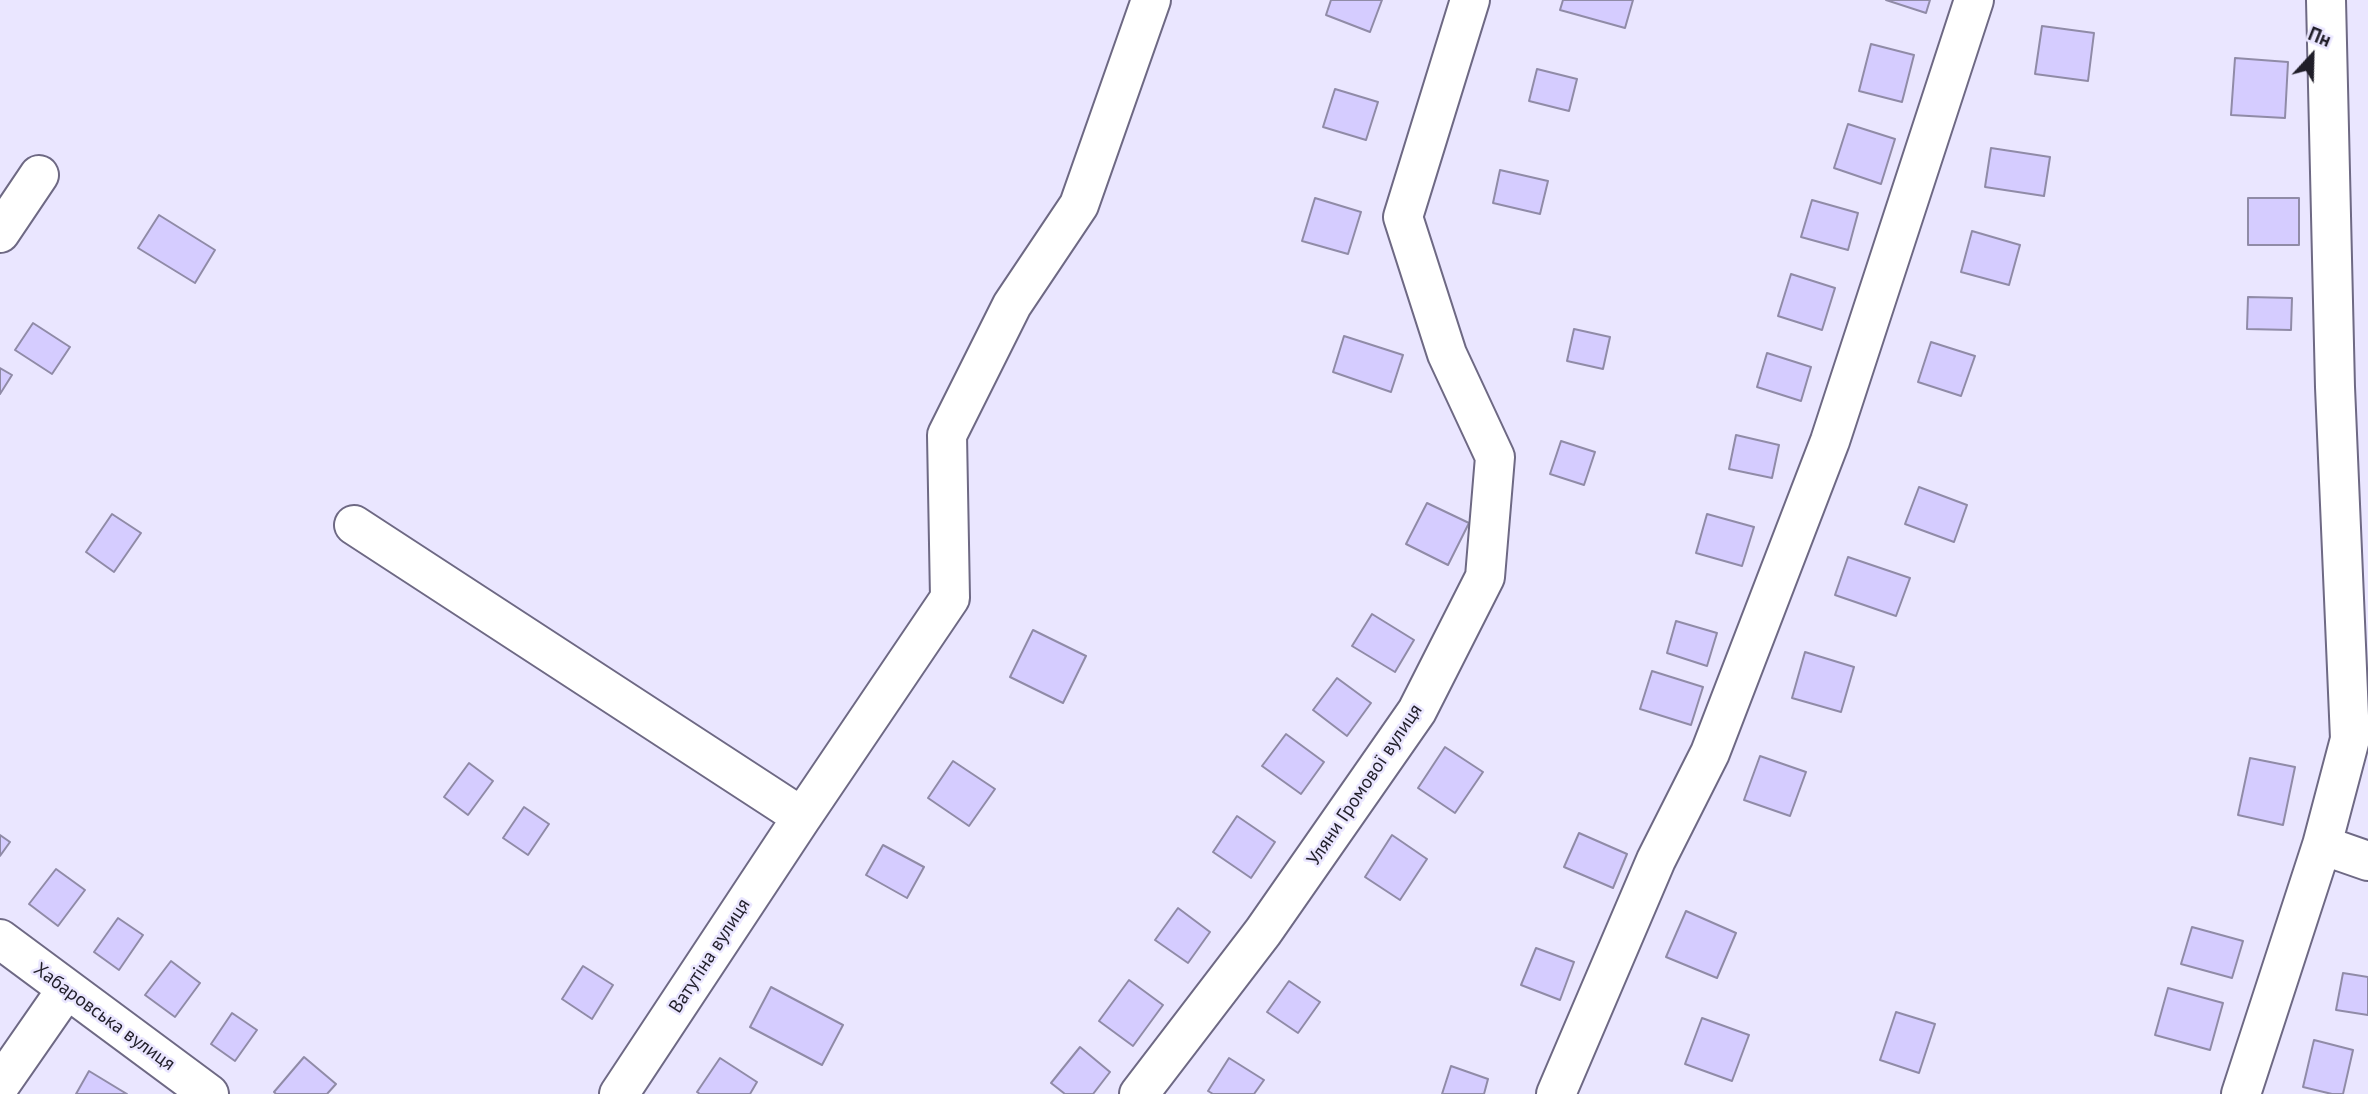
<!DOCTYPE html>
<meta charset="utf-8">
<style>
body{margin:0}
#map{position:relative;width:2368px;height:1094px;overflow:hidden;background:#eae6ff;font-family:"PT Sans",sans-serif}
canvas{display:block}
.north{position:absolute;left:2277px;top:21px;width:70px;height:70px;-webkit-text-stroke:5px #eae6ff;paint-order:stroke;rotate:22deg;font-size:19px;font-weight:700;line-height:28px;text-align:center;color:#201e29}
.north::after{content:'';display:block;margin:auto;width:24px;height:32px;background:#201e29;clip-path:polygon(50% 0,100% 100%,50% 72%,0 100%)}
</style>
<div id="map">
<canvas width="2368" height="1094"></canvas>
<div class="north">Пн</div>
</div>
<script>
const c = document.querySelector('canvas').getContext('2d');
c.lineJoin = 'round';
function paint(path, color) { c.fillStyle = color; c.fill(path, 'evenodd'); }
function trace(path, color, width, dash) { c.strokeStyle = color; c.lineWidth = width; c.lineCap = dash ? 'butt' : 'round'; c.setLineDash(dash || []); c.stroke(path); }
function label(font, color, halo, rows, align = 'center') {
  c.font = font + ' "PT Sans",sans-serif'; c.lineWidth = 5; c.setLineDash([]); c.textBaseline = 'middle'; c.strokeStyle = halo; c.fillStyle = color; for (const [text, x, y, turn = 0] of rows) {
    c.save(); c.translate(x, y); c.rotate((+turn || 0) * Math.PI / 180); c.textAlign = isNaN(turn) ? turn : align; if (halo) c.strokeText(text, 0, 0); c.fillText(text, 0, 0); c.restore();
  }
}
const building = new Path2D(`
 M1331 0H1382L1370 32 1326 15Z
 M1563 0H1633L1625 28 1560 10Z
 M1886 0H1930L1926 13Z
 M2042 26 2094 33 2088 81 2035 74Z
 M1871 44 1914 55 1902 102 1859 91Z
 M2235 58 2288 62 2285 118 2231 115Z
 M1537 69 1577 79 1569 111 1529 101Z
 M1335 89 1378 102 1366 140 1323 127Z
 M1848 124 1895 139 1881 184 1834 168Z
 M1991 148 2050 157 2044 196 1985 187Z
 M1500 170 1548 181 1540 214 1493 203Z
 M1315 198 1361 212 1348 254 1302 241Z
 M2248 198H2299V245H2248Z
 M1812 200 1858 213 1848 250 1801 237Z
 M159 215 215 250 195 283 138 248Z
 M1972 231 2020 245 2009 285 1961 272Z
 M1791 274 1835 288 1822 330 1778 316Z
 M2248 297 2292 298 2291 330 2247 329Z
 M33 323 70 347 52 374 15 350Z
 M1574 329 1610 337 1603 369 1567 361Z
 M1344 336 1403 355 1391 392 1333 372Z
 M1931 342 1975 356 1961 396 1918 382Z
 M1767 353 1811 367 1801 401 1757 387Z
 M0 368 12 375 0 394Z
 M1736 435 1779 445 1772 478 1729 469Z
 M1561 441 1595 452 1584 485 1550 474Z
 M1919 487 1967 505 1954 542 1905 524Z
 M1427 503 1469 523 1448 565 1406 544Z
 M112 514 141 533 114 572 86 552Z
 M1707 514 1754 527 1742 566 1696 553Z
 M1848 557 1910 578 1896 616 1835 595Z
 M1372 614 1414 640 1395 672 1352 646Z
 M1676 621 1717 633 1707 666 1667 653Z
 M1033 630 1086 656 1063 703 1010 677Z
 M1805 652 1854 667 1841 712 1792 698Z
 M1652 671 1703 687 1691 725 1640 709Z
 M1337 678 1371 703 1347 736 1313 710Z
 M1286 734 1324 762 1301 794 1262 766Z
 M1445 747 1483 772 1455 813 1418 788Z
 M1760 756 1806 772 1790 816 1744 800Z
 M2250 758 2295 767 2283 825 2238 815Z
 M953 761 995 789 969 826 928 798Z
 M469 763 493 781 468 815 444 797Z
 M524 807 549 824 528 855 503 838Z
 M1237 816 1275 842 1251 878 1213 852Z
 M1579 833 1627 854 1613 888 1564 867Z
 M0 835 10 842 0 856Z
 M1392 835 1427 859 1400 900 1365 877Z
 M883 845 924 867 907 898 866 875Z
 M56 869 85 890 58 926 29 904Z
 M1178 908 1210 932 1188 963 1155 940Z
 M1686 911 1736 933 1717 978 1666 957Z
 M118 918 143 935 119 970 94 952Z
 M2192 927 2243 941 2232 978 2181 964Z
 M1536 948 1574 962 1560 1000 1521 985Z
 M171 961 200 983 175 1017 145 995Z
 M583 966 613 985 592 1019 562 999Z
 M2343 973 2368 977V1015L2336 1010Z
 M1129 980 1163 1005 1133 1046 1099 1021Z
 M1289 981 1320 1002 1298 1033 1267 1012Z
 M771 987 843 1025 822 1065 750 1027Z
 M2168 988 2223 1003 2210 1050 2155 1035Z
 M1896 1012 1935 1024 1919 1073 1880 1060Z
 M232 1013 257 1030 235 1061 211 1044Z
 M1702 1018 1749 1035 1732 1081 1685 1064Z
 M2314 1040 2353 1050 2343 1094H2332L2303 1087Z
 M1080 1047 1110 1072 1093 1094H1065L1051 1083Z
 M304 1057 336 1084 327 1094H276L274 1092Z
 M720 1058 757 1082 750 1094H700L697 1092Z
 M1229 1058 1264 1080 1254 1094H1213L1208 1091Z
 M1451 1066 1488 1079 1484 1094H1442Z
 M89 1071 127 1094H76Z`);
paint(building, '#d5ccff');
trace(building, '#908ba7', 2);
const minor = new Path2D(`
 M0 233 39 175
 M354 525 802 817 950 598 947 435 1012 305 1079 205 1151 0
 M2322 845 2368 861
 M0 939 209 1094
 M0 1085 66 990
 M619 1094 802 817
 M1139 1094 1263 932 1417 711 1485 577 1495 457 1447 354 1403 217 1470 0
 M1556 1094 1656 860 1710 753 1830 441 1974 0
 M2241 1094 2322 845 2350 739 2335 387 2326 0`);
trace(minor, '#6e6984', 42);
trace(minor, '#fff', 38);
label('19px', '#201e29', '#eae6ff', [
 ["Уляни Громової вулиця",1365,785,-56],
 ["Ватутіна вулиця",710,956,-57],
 ["Хабаровська вулиця",104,1017,36]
]);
</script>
